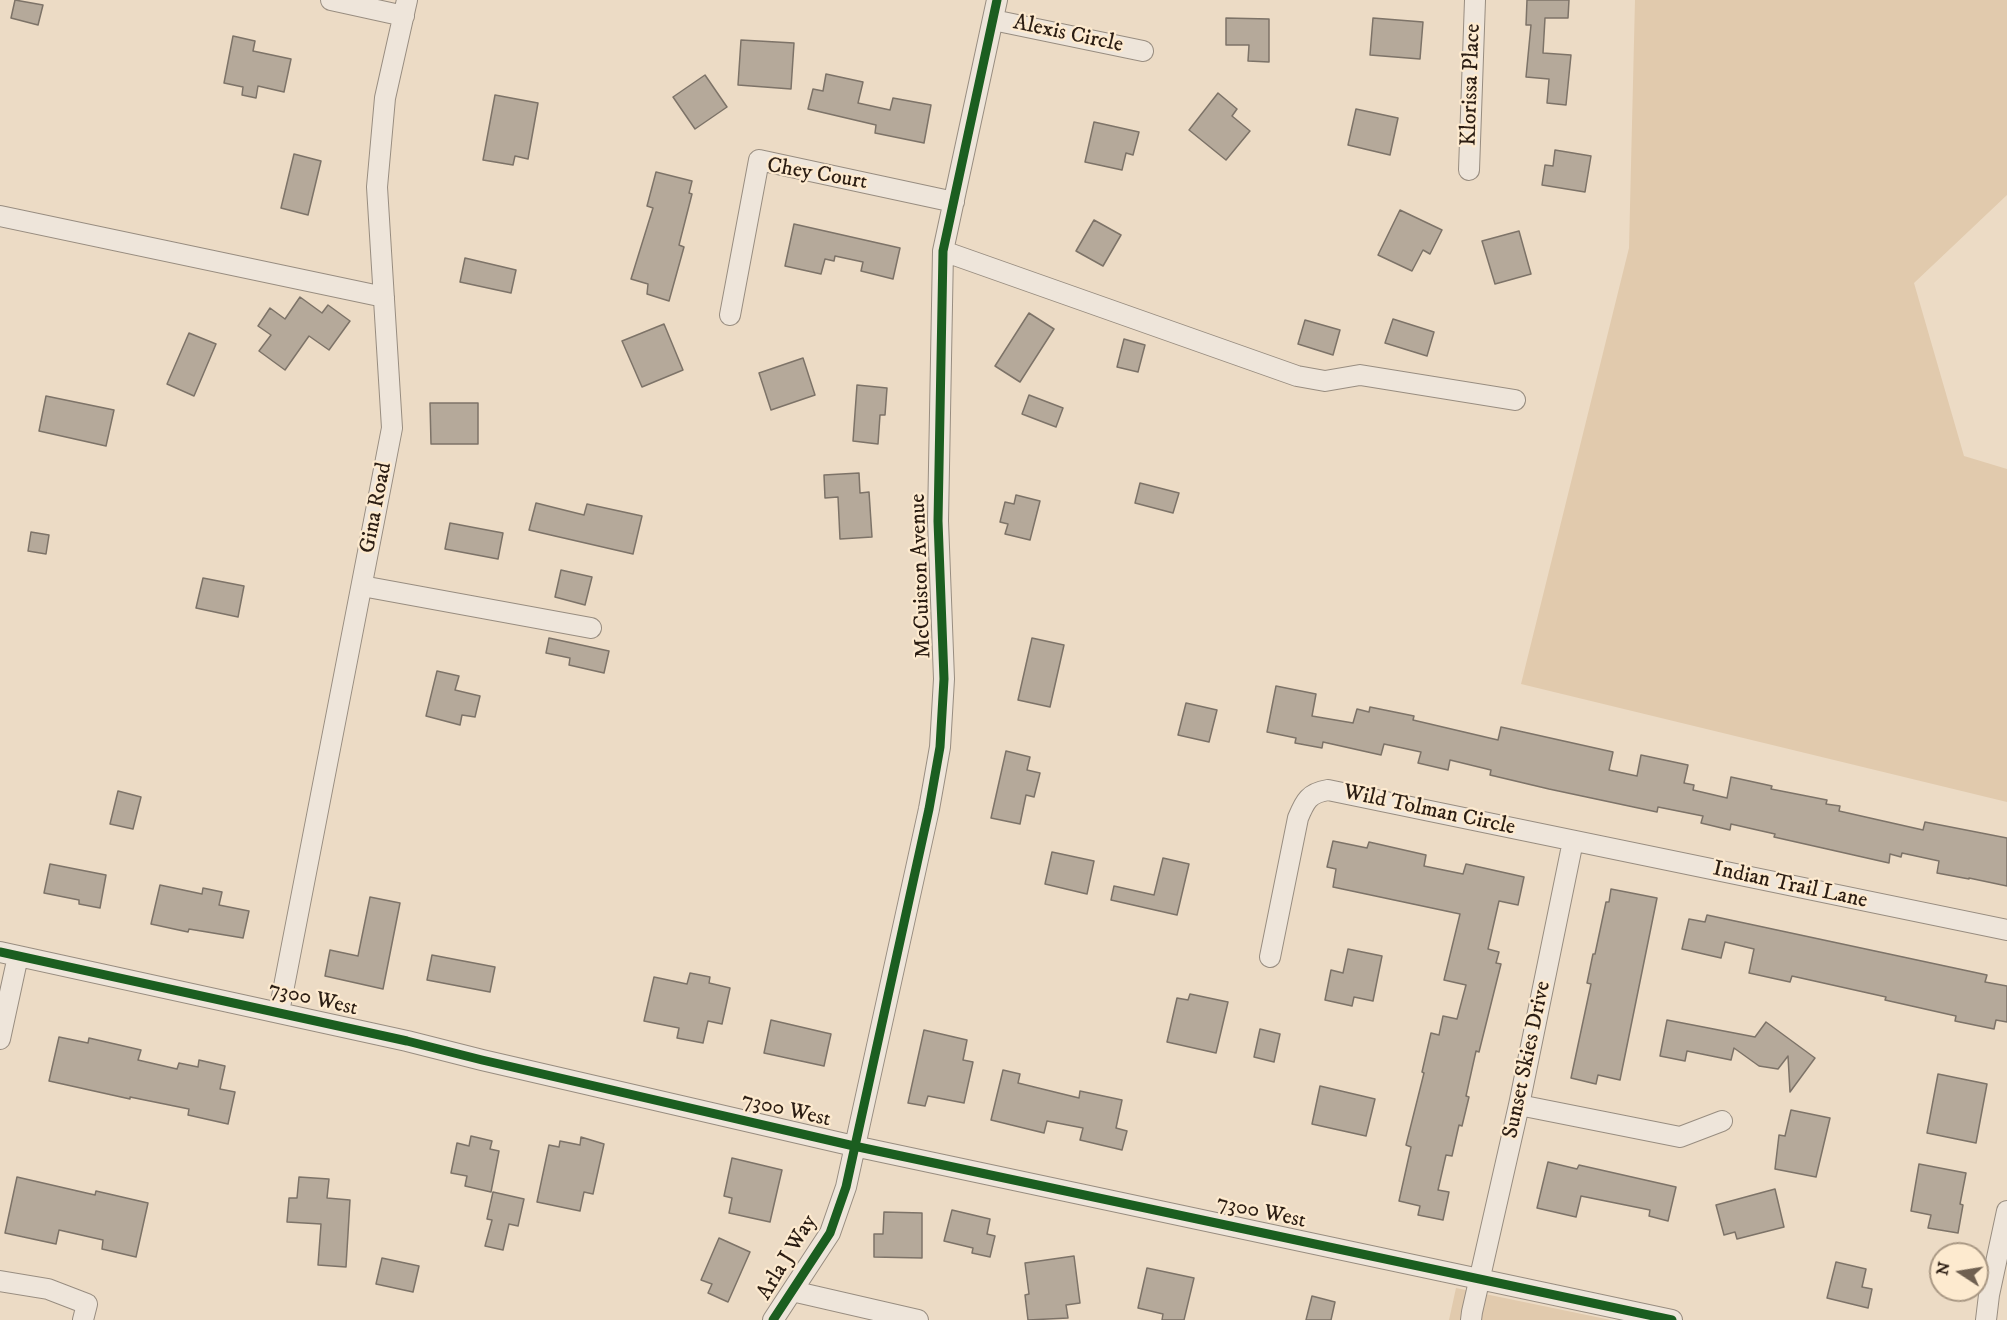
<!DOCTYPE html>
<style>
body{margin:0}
#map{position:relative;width:2007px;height:1320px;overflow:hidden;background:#ecdbc5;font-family:"IM FELL DW Pica",serif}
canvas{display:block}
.north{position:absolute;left:1929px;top:1242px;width:60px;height:60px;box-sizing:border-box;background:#fdeacf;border:2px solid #a99884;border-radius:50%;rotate:282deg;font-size:16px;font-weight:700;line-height:24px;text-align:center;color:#2b1d13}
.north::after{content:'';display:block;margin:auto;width:21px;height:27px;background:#6f6051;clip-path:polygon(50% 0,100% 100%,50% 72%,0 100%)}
</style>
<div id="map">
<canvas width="2007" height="1320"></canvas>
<div class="north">N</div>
</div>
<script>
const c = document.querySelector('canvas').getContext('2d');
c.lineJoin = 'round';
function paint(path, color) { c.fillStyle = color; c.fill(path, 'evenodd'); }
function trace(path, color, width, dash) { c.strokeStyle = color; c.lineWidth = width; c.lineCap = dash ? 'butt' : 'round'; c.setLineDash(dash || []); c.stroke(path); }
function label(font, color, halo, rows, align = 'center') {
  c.font = font + ' "IM FELL DW Pica",serif'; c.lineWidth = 4.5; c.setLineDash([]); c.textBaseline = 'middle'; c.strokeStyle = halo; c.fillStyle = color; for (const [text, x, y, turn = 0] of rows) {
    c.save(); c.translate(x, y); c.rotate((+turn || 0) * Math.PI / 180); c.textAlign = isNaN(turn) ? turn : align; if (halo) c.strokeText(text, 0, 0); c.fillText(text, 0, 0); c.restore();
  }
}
paint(new Path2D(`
 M1635 0H2007V195L1914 283 1964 456 2007 469V802L1521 684 1629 248Z
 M1456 1288 1611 1320H1449Z`), '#e1caad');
const building = new Path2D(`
 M15 0 43 5 38 25 11 18Z
 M1527 0H1569L1568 18H1545L1543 53 1571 55 1566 105 1547 103 1549 79 1526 77 1531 25H1526Z
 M1226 18 1269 19V62L1248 61 1249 45H1226Z
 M1373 18 1423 22 1420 59 1370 55Z
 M233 36 255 41 253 51 291 59 284 92 258 86 256 98 242 95 243 87 224 83Z
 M741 40 794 43 791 89 738 85Z
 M826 74 863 82 858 103 890 110 893 98 931 105 924 143 875 133 876 125 808 109 813 89 823 91Z
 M705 75 727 107 695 129 673 97Z
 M1218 93 1237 109 1232 116 1250 131 1226 160 1189 130Z
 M495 95 538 103 528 159 515 156 513 165 483 160Z
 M1356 109 1398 118 1390 155 1348 145Z
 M1094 122 1139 132 1133 155 1126 153 1122 170 1085 162Z
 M1555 150 1591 156 1585 192 1542 185 1545 165 1553 166Z
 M294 154 321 161 308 215 281 208Z
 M656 172 692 181 689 193 692 194 679 245 684 247 669 301 647 294 648 284 631 279 653 208 647 206Z
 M1400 210 1442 230 1430 254 1423 250 1412 271 1378 255Z
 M1094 220 1121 235 1103 266 1076 251Z
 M794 224 900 248 893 279 861 271 863 262 835 256 834 261 825 259 821 274 785 266Z
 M1519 231 1531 274 1495 284 1482 241Z
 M465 258 516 270 511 293 460 282Z
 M300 297 322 313 328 305 350 321 329 350 309 336 285 370 259 351 271 335 258 326 270 308 285 319Z
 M1029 313 1054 329 1020 382 995 366Z
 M1393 319 1434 332 1427 356 1385 343Z
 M1305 320 1340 330 1333 355 1298 344Z
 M664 324 683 370 642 387 622 341Z
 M189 333 216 344 194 396 167 384Z
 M1124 339 1145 345 1138 372 1117 367Z
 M803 358 815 395 771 410 759 373Z
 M857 385 887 388 885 415H880L878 444 853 441Z
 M1029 395 1063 408 1056 427 1022 414Z
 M46 396 114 410 106 446 39 431Z
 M430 403H478V444H431Z
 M859 473 860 493 869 492 872 537 840 539 838 497 825 498 824 475Z
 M1140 483 1179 493 1173 513 1135 503Z
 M1016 495 1040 501 1030 540 1005 534 1008 524 1000 522 1005 502 1014 504Z
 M536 503 584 515 587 504 642 516 633 554 529 530Z
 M450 523 503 533 498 559 445 549Z
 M31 532 49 535 46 554 28 551Z
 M561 570 592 577 585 605 555 597Z
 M203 578 244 586 238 617 196 608Z
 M549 638 609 651 604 673 569 665 570 658 546 653Z
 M1032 638 1064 645 1050 707 1018 700Z
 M437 671 459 676 455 690 480 696 475 717 462 715 460 725 426 716Z
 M1276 686 1316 694 1312 716 1353 723 1357 709 1369 712 1370 707 1414 716 1413 720 1498 740 1501 727 1613 752 1609 770 1637 776 1641 755 1688 765 1684 783 1694 785 1693 790 1727 798 1731 777 1772 786 1771 789 1827 800 1826 804 1840 806 1839 811 1923 830 1925 822 2007 838V886L1969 878V879L1937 873 1939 861 1902 853 1901 857 1890 854 1889 863 1774 837 1775 834 1731 824 1730 830 1701 823 1703 816 1658 807 1657 812 1549 789 1490 775 1491 770 1450 760 1448 770 1418 763 1421 752 1384 744 1381 755 1323 742 1322 748 1295 743 1296 738 1267 732Z
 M1186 703 1217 710 1209 742 1178 735Z
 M1006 751 1030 757 1027 770 1040 773 1034 797 1026 795 1020 824 991 818Z
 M118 791 141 797 133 829 110 824Z
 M1333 841 1367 848 1369 842 1426 855 1424 866 1463 874 1466 864 1524 877 1518 905 1499 901 1488 949 1499 952 1496 963 1501 964 1479 1052 1476 1051 1466 1096 1469 1097 1462 1126 1459 1125 1452 1156 1446 1155 1438 1190 1449 1192 1443 1220 1418 1215 1420 1206 1399 1201 1411 1147 1406 1145 1424 1073 1422 1072 1431 1033 1439 1035 1443 1016 1457 1019 1466 985 1444 980 1460 914 1333 887 1336 869 1327 867Z
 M1052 852 1094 861 1087 894 1045 884Z
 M1163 858 1189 864 1177 915 1111 900 1114 886 1154 895Z
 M50 864 106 875 100 908 79 904V900L44 893Z
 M160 885 202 894 203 888 222 892 219 905 249 911 243 938 189 929 188 932 151 924Z
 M1611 889 1657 898 1620 1080 1598 1075 1596 1084 1571 1078 1591 984 1587 983 1593 954H1595L1606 902H1609Z
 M370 897 400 903 383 989 325 976 330 950 358 956Z
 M1707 915 1987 975 1985 982 2007 986V1022L1996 1020 1994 1029 1955 1021 1956 1016 1885 1000 1886 997 1792 976 1790 982 1749 973 1754 949 1725 942 1721 958 1682 949 1689 919 1705 922Z
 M1348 949 1382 956 1373 1001 1354 997 1352 1006 1325 1000 1331 970 1343 973Z
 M432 955 495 967 490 992 427 980Z
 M690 973 710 977 709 983 730 988 722 1024 708 1021 703 1043 677 1038 679 1028 644 1021 654 977 687 984Z
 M1190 994 1228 1002 1216 1053 1167 1042 1177 998 1188 1000Z
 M771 1020 831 1034 824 1066 764 1053Z
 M1667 1020 1755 1037 1766 1022 1815 1058 1790 1092 1788 1056 1778 1069 1759 1066 1734 1048 1731 1060 1687 1051 1685 1061 1660 1056Z
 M1260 1029 1280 1034 1274 1062 1254 1057Z
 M924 1030 967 1040 963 1060 973 1062 964 1103 928 1096 925 1106 908 1103Z
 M59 1037 88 1043 89 1038 141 1050 138 1060 177 1069 179 1063 198 1067 199 1060 225 1066 220 1089 235 1092 228 1124 188 1115 189 1109 130 1097V1099L49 1081Z
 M1003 1070 1020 1074 1018 1083 1079 1098 1080 1091 1122 1100 1116 1128 1127 1131 1122 1150 1080 1140 1083 1128 1047 1121 1044 1133 991 1120Z
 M1938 1074 1987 1084 1976 1143 1927 1133Z
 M1320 1086 1375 1099 1366 1136 1312 1124Z
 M1791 1110 1830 1118 1816 1177 1775 1169 1779 1135 1785 1136Z
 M471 1136 492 1141 490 1149 499 1151 491 1192 465 1186 467 1176 451 1173 457 1143 469 1146Z
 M581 1137 604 1144 593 1194 584 1192 580 1211 537 1202 549 1145 559 1147 560 1141 580 1145Z
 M732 1158 782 1170 770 1222 729 1213 732 1198 724 1196Z
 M1548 1162 1577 1169 1579 1165 1676 1187 1668 1221 1649 1216 1650 1210 1581 1196 1576 1217 1537 1208Z
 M1919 1164 1966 1173 1960 1204 1963 1205 1958 1233 1928 1228 1931 1215 1911 1211Z
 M17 1177 95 1195 96 1191 148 1203 136 1257 102 1249 103 1240 59 1230 56 1244 5 1233Z
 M299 1177 329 1179 327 1198 350 1200 346 1267 318 1265 321 1224 287 1222 289 1198H297Z
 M1775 1189 1784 1227 1737 1239 1735 1232 1724 1235 1716 1205Z
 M493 1192 524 1199 518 1226 509 1224 503 1250 485 1246 492 1220 487 1219Z
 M952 1210 990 1219 987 1234 995 1236 990 1257 972 1253 973 1248 944 1241Z
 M884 1212 922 1213V1258L874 1257V1234H883Z
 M719 1238 750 1252 728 1302 708 1293 712 1284 701 1280Z
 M1074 1256 1080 1303 1066 1305 1068 1318 1028 1320 1025 1295 1029 1294 1025 1263Z
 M382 1258 419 1266 413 1292 376 1284Z
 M1836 1262 1866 1269 1862 1287 1872 1289 1868 1308 1827 1298Z
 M1147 1268 1194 1278 1184 1320H1162L1163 1314 1138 1308Z
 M1312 1296 1335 1302 1331 1320H1306Z`);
paint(building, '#b5a99a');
trace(building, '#7d7368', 1.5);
const minor = new Path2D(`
 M331 0 404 16
 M993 20 1143 51
 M1469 170 1475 0
 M0 216 384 297
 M943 251 1297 376 1325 381 1360 375 1515 400
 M730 315 759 160 954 202
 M362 586 591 628
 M0 952 407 1041 482 1060 854 1146 1672 1320
 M1270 957 1298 818C1305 801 1309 793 1328 790L2007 930
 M279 1012 392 428 377 187 385 98 407 0
 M0 1039 18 956
 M1519 1105 1680 1137 1722 1121
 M0 1281 48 1289 87 1304 83 1320
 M792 1291 918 1320
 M773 1320 830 1233 846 1187 929 809 940 747 944 679 938 521 943 251 997 0
 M1471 1320 1472 1312 1519 1105 1573 841
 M1986 1320 1989 1295 2007 1211`);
trace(minor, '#988d80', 22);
trace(minor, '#eee5da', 20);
trace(new Path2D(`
 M0 952 407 1041 482 1060 854 1146 1672 1320
 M773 1320 830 1233 846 1187 929 809 940 747 944 679 938 521 943 251 997 0`), '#1b5e20', 9);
label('22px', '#2b1d13', '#fdeacf', [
 ["Alexis Circle",1068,35,12],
 ["Klorissa Place",1472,85,-88],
 ["Chey Court",817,175,10],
 ["Gina Road",377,508,-79],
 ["McCuiston Avenue",922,576,-92],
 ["Wild Tolman Circle",1429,811,12],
 ["Indian Trail Lane",1790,886,12],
 ["7300 West",313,1000,13],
 ["Sunset Skies Drive",1528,1060,-78],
 ["7300 West",786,1111,13],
 ["7300 West",1261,1213,12],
 ["Arla J Way",788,1258,-59]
]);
</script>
